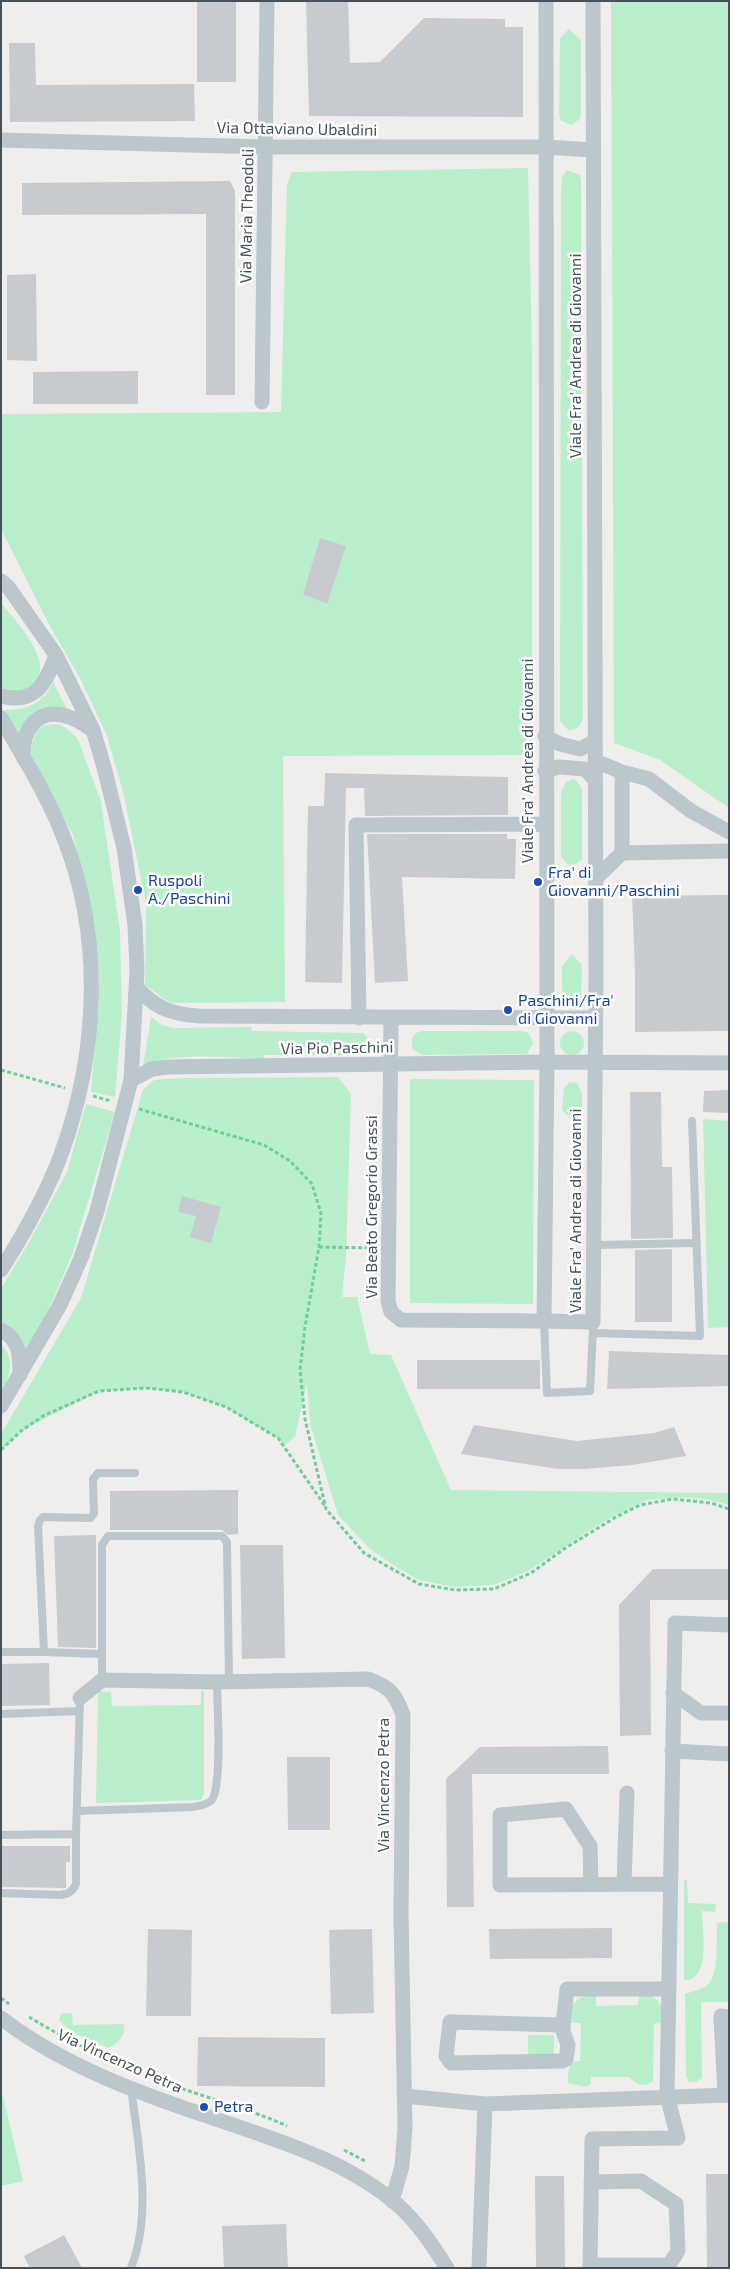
<!DOCTYPE html>
<style>
body{margin:0}
#map{position:relative;width:730px;height:2269px;overflow:hidden;background:#f0eded;font-family:"Exo 2",sans-serif}
canvas{display:block}
.frame{position:absolute;inset:0;border:2px solid #45525b;pointer-events:none}
</style>
<div id="map">
<canvas width="730" height="2269"></canvas>
<div class="frame"></div>
</div>
<script>
const c = document.querySelector('canvas').getContext('2d');
c.lineJoin = 'round';
function paint(path, color) { c.fillStyle = color; c.fill(path, 'evenodd'); }
function trace(path, color, width, dash) { c.strokeStyle = color; c.lineWidth = width; c.lineCap = dash ? 'butt' : 'round'; c.setLineDash(dash || []); c.stroke(path); }
function label(font, color, halo, rows, align = 'center') {
  c.font = font + ' "Exo 2",sans-serif'; c.lineWidth = 5; c.setLineDash([]); c.textBaseline = 'middle'; c.strokeStyle = halo; c.fillStyle = color; for (const [text, x, y, turn = 0] of rows) {
    c.save(); c.translate(x, y); c.rotate((+turn || 0) * Math.PI / 180); c.textAlign = isNaN(turn) ? turn : align; if (halo) c.strokeText(text, 0, 0); c.fillText(text, 0, 0); c.restore();
  }
}
paint(new Path2D(`
 M611 1H729V808L660 760 614 743Z
 M569 29 581 40V112L580 119 571 125 560 120 559 114 560 38Z
 M528 168 532 349V755L283 756 285 1002 170 1003 145 985 146 903 124 796 107 736 81 680 47 621 1 529V414L281 412 287 184 292 172Z
 M567 170 580 175 581 182 583 717C581 726 578 730 568 730L560 721 561 187 562 177Z
 M1 603C14 619 52 658 37 680 34 685 28 689 23 693L1 691Z
 M53 682 68 711 31 716 20 730 18 738 4 710C27 710 43 704 53 682Z
 M58 724 66 728 78 739 101 802 120 931 122 1015 115 1097 91 1092 99 984 93 924 73 835 42 776 31 760 30 748 37 730 45 725Z
 M573 779 577 781 582 789V860L571 867 561 857V793L566 782Z
 M572 954 582 965 581 995 575 1002 566 999 562 989V966Z
 M151 1017 162 1025 174 1028 251 1027 252 1031 364 1033 372 1044 368 1053 362 1055H264V1059C234 1058 167 1051 143 1067Z
 M422 1031H522L528 1032 533 1043 527 1054 422 1055 412 1049V1038L416 1033Z
 M560 1043a12 12 0 1 1 24 0a12 12 0 1 1-24 0Z
 M338 1077 351 1094 346 1257 342 1297H357L370 1354 391 1355 451 1490 729 1493V1505L706 1499 683 1497 646 1500 603 1522 526 1572 494 1585 454 1587 419 1580 398 1568 370 1549 338 1515 310 1424 307 1383 295 1437 284 1446 278 1438 226 1407 183 1392 146 1388 99 1391 21 1431 1 1450V1434L81 1298 143 1090 154 1080 181 1078Z
 M410 1079 534 1080 533 1304 410 1303Z
 M569 1082 577 1083 582 1093V1111L573 1121 562 1110 564 1089Z
 M86 1104 115 1112 72 1255 45 1319 25 1354 1 1328V1289L29 1242 67 1172Z
 M703 1119 729 1121V1327L708 1328Z
 M1 1345C17 1360 9 1377 1 1394Z
 M98 1691 111 1692 112 1706 201 1705V1691H204V1793L201 1800 96 1803Z
 M684 1880H687L688 1903 716 1904 715 1912 702 1911C702 1930 712 1981 684 1980Z
 M728 1922 729 2002H701L702 2078 696 2082H689L686 2076 685 1994C693 1991 705 1989 710 1982 719 1970 716 1938 717 1923Z
 M646 1994C662 1999 662 2006 664 2022L654 2024 653 2081C643 2088 637 2085 629 2077H591V2084L586 2087 568 2083C568 2075 568 2068 572 2061H580L581 2023H570C571 2002 574 1997 596 1995V2006L638 2005 639 1996Z
 M67 2013 72 2014 73 2025 124 2024C125 2037 119 2042 109 2048 94 2041 68 2034 59 2019L61 2014Z
 M528 2035H554V2058H528Z
 M1 2088 23 2181 1 2186Z`), '#b9f0cb');
paint(new Path2D(`
 M197 1H236V82H197Z
 M306 1H348L350 63 380 62 424 18 505 19V27H523V117L309 116Z
 M9 43H35L36 85 194 84 195 121 10 122Z
 M230 181 235 191V395H206V214L22 215V183Z
 M36 274 37 361 7 360V275Z
 M138 371V404H33V372Z
 M320 538 346 546 327 604 303 594Z
 M325 773 508 777V815L365 816 364 788H346L342 983 305 982 308 806H324Z
 M367 834H507V839H516L515 879 402 877 408 981 375 983Z
 M729 895V1031L635 1032V972L632 896Z
 M729 1090V1113L703 1112 704 1091Z
 M630 1092H661L662 1167H672L673 1238 631 1239Z
 M182 1196 221 1207 211 1243 190 1237 196 1216 178 1212Z
 M672 1249V1322H635V1250Z
 M609 1351 729 1355V1386L607 1389Z
 M417 1360H540V1389H417Z
 M474 1425 577 1441 654 1433 674 1427 686 1456 632 1465 585 1469H558L461 1454Z
 M238 1490V1534L228 1535 222 1530H110V1491Z
 M96 1535V1648L58 1647 54 1536Z
 M240 1545H283L285 1658 242 1659Z
 M653 1569H729V1600H650L651 1735 620 1736 619 1605Z
 M49 1663 50 1705 1 1706V1664Z
 M608 1746 609 1774H472L474 1907H447L446 1779 480 1747Z
 M287 1757H330V1830H288Z
 M1 1846H70V1862H66V1888L1 1887Z
 M612 1928V1958L490 1959 489 1929Z
 M148 1929 192 1930 191 2016H146Z
 M372 1929 374 2013 331 2014 329 1930Z
 M198 2037 325 2038V2087L197 2086Z
 M706 2174H729V2268H707Z
 M535 2176H564L565 2268H536Z
 M286 2224 288 2267 224 2268 222 2226Z
 M64 2235 82 2268H30L24 2256Z`), '#c7cbd0');
trace(new Path2D(`
 M1 1070 65 1088
 M93 1096 111 1101
 M139 1109 264 1145 290 1161 312 1184 321 1213 319 1247 305 1327 300 1370 305 1419 326 1509 364 1553 419 1584 455 1590 494 1589 531 1573 564 1549 616 1517 640 1505 673 1499 711 1503 729 1509
 M319 1247 373 1248
 M1 1450 21 1431 43 1416 99 1391 146 1388 183 1392 226 1407 278 1438 325 1506
 M1 1998 9 2004
 M29 2017C77 2046 130 2070 183 2089 218 2101 254 2111 287 2126
 M344 2150 367 2162`), '#70cf99', 3, [4, 2.5]);
trace(new Path2D(`
 M594 1245 697 1243
 M544 1321 547 1393 590 1391 593 1329
 M593 1333 700 1336 692 1121
 M1 1652H44
 M102 1654 44 1652 38 1526 40 1520 43 1517 91 1518 94 1513 93 1479 98 1473H135
 M102 1680V1545L108 1536H222L227 1542 229 1682
 M1 1714 79 1711
 M77 1811 193 1807C199 1806 206 1805 211 1801 223 1789 217 1703 217 1682
 M1 1835 76 1834 80 1698
 M1 1893 60 1895C69 1894 72 1892 76 1884V1834
 M131 2087C138 2145 153 2212 131 2268`), '#bbc6cd', 8);
trace(new Path2D(`
 M546 1 547 1062 544 1321 593 1322 596 973 593 1
 M1 140 265 147H546L592 150
 M262 402 267 1
 M1 581 9 588 56 655 93 730 104 767 124 848 135 925 137 970 131 1080 97 1211 81 1258 60 1305 1 1406
 M1 696C36 705 46 683 56 655
 M1 718C23 757 48 796 64 838 103 937 98 1050 63 1149 48 1192 25 1232 1 1270
 M545 736 560 744 580 749 595 741
 M23 757C22 729 38 706 69 717 78 720 85 725 93 730
 M595 761 622 772 649 779 691 811 729 832
 M545 771 559 767 585 769 595 780
 M622 772V853
 M595 879 622 853 729 851
 M137 988C156 1008 170 1014 199 1016L594 1018
 M391 1017 388 1301 391 1312 401 1320 544 1321
 M359 1018 356 825 545 824
 M131 1080 152 1069 168 1067 547 1062 729 1063
 M1 1330C20 1340 20 1356 20 1375
 M673 1693 701 1713H729
 M80 1698 102 1680 217 1682 368 1679C390 1687 395 1693 403 1715L401 1914 405 2128 402 2166 392 2201
 M672 1751 729 1754
 M591 1884 590 1846 566 1809 500 1815V1885L670 1884
 M624 1884 627 1793
 M1 2018C62 2065 138 2093 210 2117 276 2140 344 2159 398 2205 418 2223 433 2246 447 2268
 M563 2025V2031L568 2045 566 2059 562 2061 451 2063 446 2056 450 2022 563 2025 567 1989H669
 M725 2095 721 2016 729 2017
 M404 2096 485 2104 729 2095
 M591 2182 641 2181 676 2204 678 2251 669 2265H590L592 2139 678 2138 667 2096 675 1623 729 1625
 M479 2268 485 2104`), '#bbc6cd', 15);
for (const [x, y, r, color] of [
 [538,882,5,"#1a4fb4"],
 [138,890,5,"#1a4fb4"],
 [508,1010,5,"#1a4fb4"],
 [204,2107,5,"#1a4fb4"]
]) { const dot = new Path2D(); dot.arc(x, y, r, 0, 2 * Math.PI); c.fillStyle = color; c.fill(dot); trace(dot, '#fff', 2); }
label('16px', '#45525b', '#fff', [
 ["Via Ottaviano Ubaldini",297,129,1],
 ["Via Maria Theodoli",247,216,-89],
 ["Viale Fra' Andrea di Giovanni",576,356,-90],
 ["Viale Fra' Andrea di Giovanni",528,761,-90],
 ["Via Pio Paschini",337,1048,-1],
 ["Via Beato Gregorio Grassi",372,1207,-90],
 ["Viale Fra' Andrea di Giovanni",576,1211,-90],
 ["Via Vincenzo Petra",384,1785,-90],
 ["Via Vincenzo Petra",120,2061,24]
]);
label('16px', '#164399', '#fff', [
 ["Fra' di",548,873],
 ["Giovanni/Paschini",548,891],
 ["Ruspoli",148,881],
 ["A./Paschini",148,899],
 ["Paschini/Fra'",518,1001],
 ["di Giovanni",518,1019],
 ["Petra",214,2107]
], 'left');
</script>
